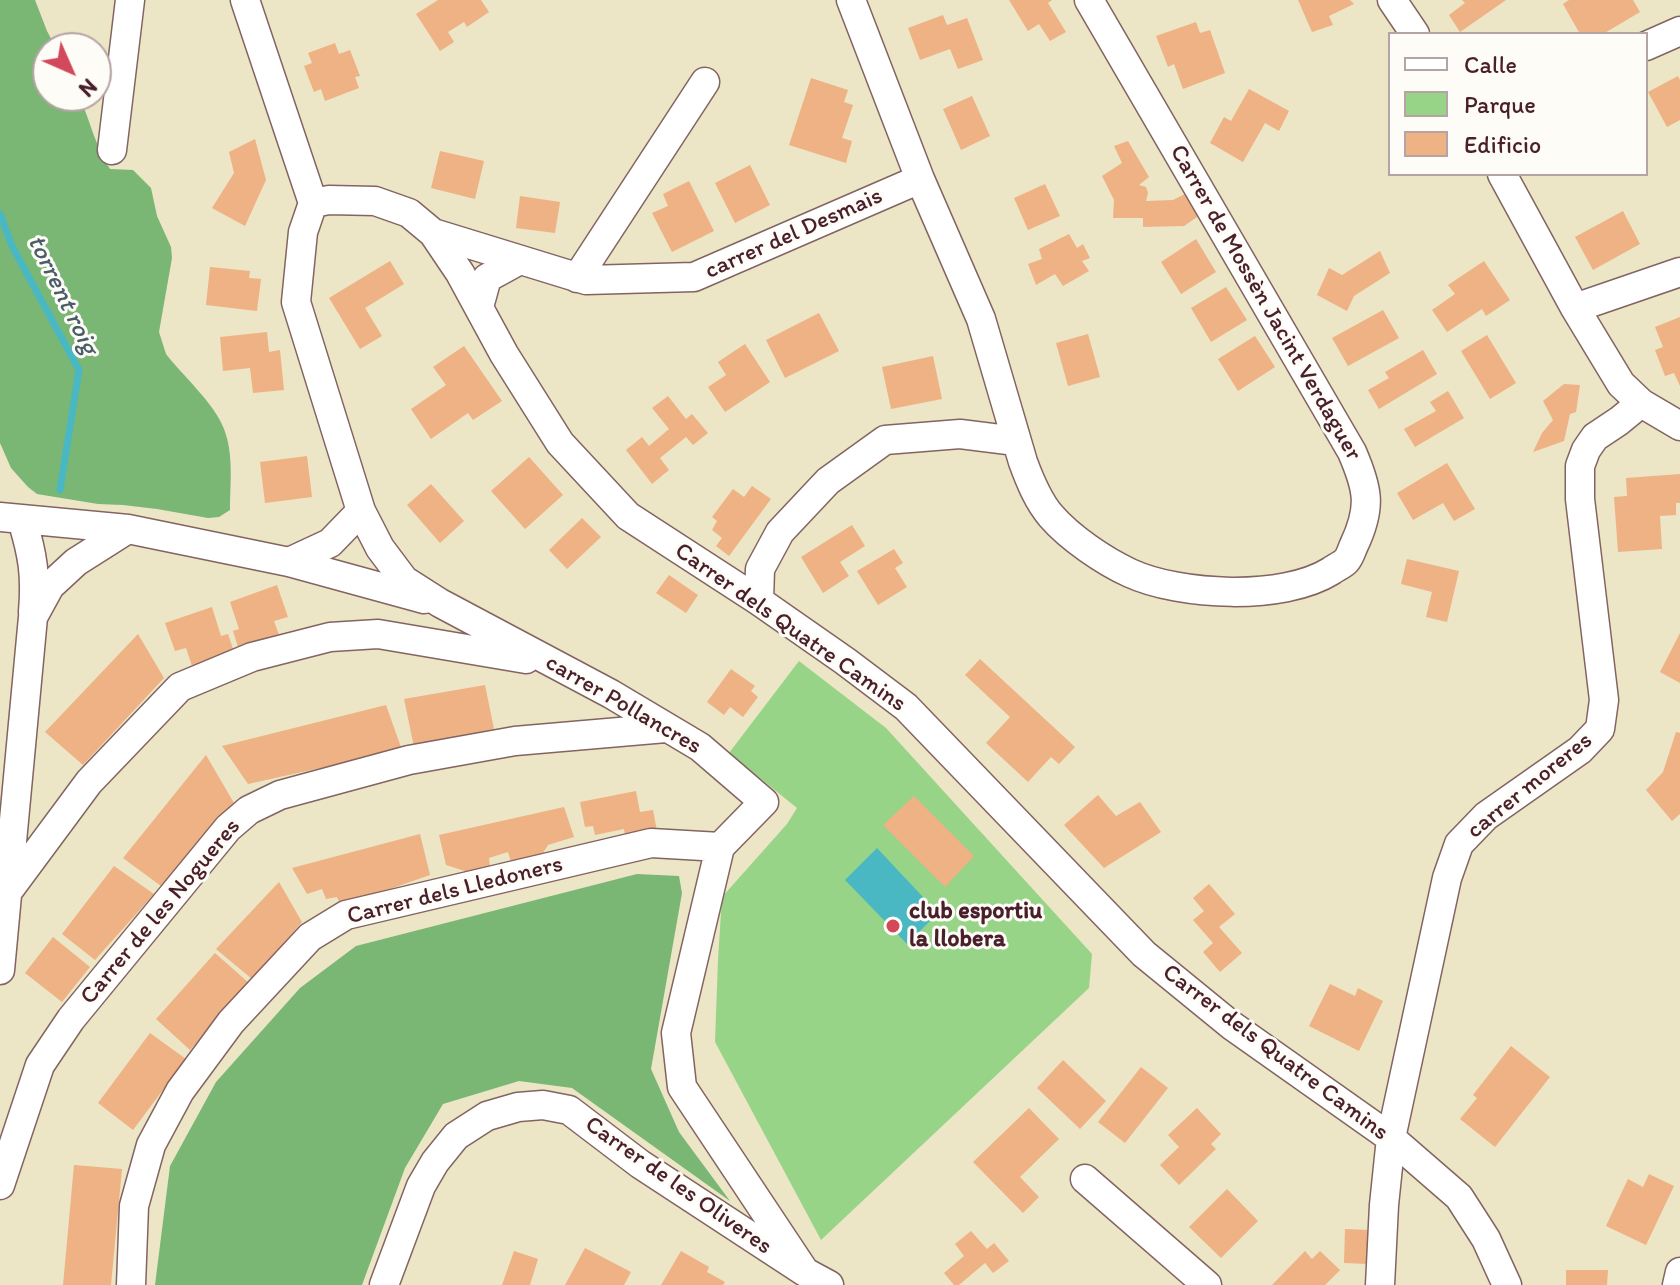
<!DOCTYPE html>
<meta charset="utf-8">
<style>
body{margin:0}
#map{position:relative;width:1680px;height:1285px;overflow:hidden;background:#ece5c6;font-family:Itim,sans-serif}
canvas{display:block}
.legend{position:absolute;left:1388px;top:32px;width:260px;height:144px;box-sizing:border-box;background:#fdfcf7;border:2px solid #b5a4a5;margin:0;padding:10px 14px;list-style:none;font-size:24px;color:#4a1f2b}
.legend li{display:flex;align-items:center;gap:16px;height:40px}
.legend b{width:40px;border:2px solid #b5a4a5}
.north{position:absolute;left:32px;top:32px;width:80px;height:80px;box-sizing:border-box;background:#fdfcf7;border:2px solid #b5a4a5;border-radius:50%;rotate:135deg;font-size:22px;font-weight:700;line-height:32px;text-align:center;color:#4a1f2b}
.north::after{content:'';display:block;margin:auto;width:28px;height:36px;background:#d1495b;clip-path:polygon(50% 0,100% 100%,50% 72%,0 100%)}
</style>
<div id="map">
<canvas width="1680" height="1285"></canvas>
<ul class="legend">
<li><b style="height:10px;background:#fff"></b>Calle</li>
<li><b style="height:22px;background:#98d488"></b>Parque</li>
<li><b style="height:22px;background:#eeb285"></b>Edificio</li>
</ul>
<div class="north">N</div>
</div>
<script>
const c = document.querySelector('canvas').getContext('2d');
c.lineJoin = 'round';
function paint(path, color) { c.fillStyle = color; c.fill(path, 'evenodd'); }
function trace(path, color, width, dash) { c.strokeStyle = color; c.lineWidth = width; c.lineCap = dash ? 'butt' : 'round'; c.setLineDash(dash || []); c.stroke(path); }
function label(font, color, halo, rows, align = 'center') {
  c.font = font + ' Itim,sans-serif'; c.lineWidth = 6; c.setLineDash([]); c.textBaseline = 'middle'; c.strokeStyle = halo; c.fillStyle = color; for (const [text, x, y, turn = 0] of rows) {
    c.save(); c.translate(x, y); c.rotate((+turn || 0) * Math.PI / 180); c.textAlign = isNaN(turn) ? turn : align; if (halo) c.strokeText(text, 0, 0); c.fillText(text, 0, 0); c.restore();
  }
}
paint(new Path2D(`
 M799 661 886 728 1092 954 1089 988 821 1240 715 1042 718 960 722 897 787 824 797 808 729 753Z`), '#98d488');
paint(new Path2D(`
 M0 0H35L47 31 56 48H48V96H79C90 120 95 146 110 169L133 170 151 188 157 216 171 247 172 258 159 332 166 354C183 376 215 404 224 429 234 455 230 483 230 510L219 517 208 518 157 509 123 505 98 504 37 494 28 487 11 468 0 443Z
 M637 874 679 876 682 893 651 1069 679 1132 730 1201 572 1088 519 1081 443 1104 405 1168 362 1285H155L170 1166 216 1082 300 988 356 946Z`), '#7ab674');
paint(new Path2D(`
 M877 848 938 913 907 944 845 880Z`), '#4ab8c3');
trace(new Path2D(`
 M0 214 12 246 79 370 60 490`), '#4ab8c3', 7);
paint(new Path2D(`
 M438 0H481L489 12 467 27 464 22 448 32 454 42 440 51 416 14Z
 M1009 0H1052L1048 3 1066 32 1050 41 1039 24 1028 31Z
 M1298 0H1350L1354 4 1329 16 1333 25 1312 32Z
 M1462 0H1506L1460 32 1449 15 1465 3Z
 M1569 0H1633L1640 12 1603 34H1580L1563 4Z
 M943 15 947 25 967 18 983 60 958 69 950 49 920 60 908 28Z
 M1196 22 1200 33 1210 30 1225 73 1183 89 1174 64 1168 67 1156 36Z
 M335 43 339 54 350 50 360 76 355 77 359 88 325 101 321 89 314 92 304 66 312 63 308 53Z
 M1678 76 1680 80V120L1667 127 1648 92Z
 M811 78 848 90 844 102 853 105 842 138 852 141 846 163 789 145Z
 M1249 89 1289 111 1279 131 1265 123 1243 162 1210 143 1224 117 1231 121Z
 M972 96 990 136 961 150 943 109Z
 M255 139 266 180 245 226 212 208 234 173 229 152Z
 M1128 141 1149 177 1139 185 1146 187 1148 193 1146 201 1173 200 1185 194 1200 215 1184 226 1143 227V218H1113L1114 200 1102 176 1122 163 1114 146Z
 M440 151 484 161 475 199 431 188Z
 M750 165 770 205 735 223 715 183Z
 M689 181 714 231 672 252 652 213 668 206 663 194Z
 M1045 184 1060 216 1028 230 1014 198Z
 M520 196 560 202 555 233 516 228Z
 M1623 211 1640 244 1593 270 1575 237Z
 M1069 234 1077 248 1083 244 1090 258 1082 261 1089 271 1063 286 1055 274 1036 285 1028 264 1042 259 1039 249Z
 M1196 239 1216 272 1181 294 1161 262Z
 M1380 251 1390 273 1354 296 1347 311 1317 295 1329 268 1342 275Z
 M390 261 404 284 365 308 382 336 360 349 329 298Z
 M1484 261 1510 300 1486 316 1482 309 1447 332 1432 310 1455 294 1448 285Z
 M210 267 250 271 249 278 261 279 257 311 206 305Z
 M1226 287 1247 320 1211 342 1191 308Z
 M1383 310 1399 338 1348 366 1332 338Z
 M819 313 839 351 785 378 766 340Z
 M1680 317V386L1674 373 1665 376 1655 350 1663 347 1655 327Z
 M267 332 269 352 280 350 284 390 253 393 250 368 223 371 220 337Z
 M1088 334 1100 377 1068 386 1056 343Z
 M1487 335 1516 383 1490 399 1461 351Z
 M1255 336 1275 367 1238 391 1218 359Z
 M745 344 770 382 725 412 708 387 726 375 718 362Z
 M464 346 502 401 473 420 468 413 431 439 411 409 446 385 433 367Z
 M1423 350 1437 374 1379 409 1368 390 1389 378 1385 372Z
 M933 356 942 399 891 409 882 367Z
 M1564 384 1580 385 1576 412 1570 414 1564 441 1533 452 1542 433 1553 420 1543 401Z
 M1448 391 1464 418 1415 447 1404 429 1436 411 1430 402Z
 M668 396 686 419 692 414 708 433 693 445 686 437 660 458 669 470 652 484 626 450 642 437 649 446 669 429 652 408Z
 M307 456 312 497 265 503 260 462Z
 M529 457 563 495 525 529 491 491Z
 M1447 463 1475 509 1454 521 1443 503 1413 520 1397 493Z
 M1680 474V503H1676V515L1660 516 1662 549 1618 552 1614 497 1627 496 1626 478Z
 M431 484 464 521 440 543 407 505Z
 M752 486 771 499 729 556 716 546 722 538 712 530 717 521 712 517 733 489 744 497Z
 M582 518 601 537 567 569 549 550Z
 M852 525 865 546 840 562 849 576 823 593 801 557Z
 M894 549 903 563 895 568 907 587 878 605 857 571Z
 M1407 559 1459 571 1447 622 1426 617 1432 592 1401 584Z
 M669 575 698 595 686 613 656 593Z
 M277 585 288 617 274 621 279 635 239 650 233 631 239 629 230 602Z
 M212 607 221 636 228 634 234 652 192 666 186 648 175 651 165 623Z
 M1680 633V683L1660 672Z
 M138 634 164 678 83 765 45 732Z
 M980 659 1075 747 1059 764 1051 757 1028 782 986 743 1010 717 965 675Z
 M731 669 755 686 751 691 758 697 743 717 730 707 724 715 707 702Z
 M485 685 494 729 414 747 404 699Z
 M386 705 402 750 248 784 222 746Z
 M1676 732 1680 733V814L1672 821 1646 790 1663 772Z
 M206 755 234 803 161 886 123 858Z
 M636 791 640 812 653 810 657 831 625 837 624 829 595 835 593 826 585 827 580 802Z
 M1098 795 1116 816 1140 802 1161 832 1104 868 1064 825Z
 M914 796 974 856 945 887 883 825Z
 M564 807 574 837 548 845 543 853 511 862 508 852 489 858 490 867 471 873 446 865 439 835Z
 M420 834 430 875 341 906 337 897 326 899 322 889 307 894 292 868Z
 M114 866 154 894 95 960 62 934Z
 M279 882 302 922 252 979 216 949Z
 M1209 884 1235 914 1219 927 1242 953 1220 972 1203 952 1213 943 1193 920 1204 911 1193 898Z
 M53 937 90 967 62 1002 25 973Z
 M215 953 249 983 190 1050 156 1019Z
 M1330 984 1355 996 1358 988 1383 1001 1359 1051 1309 1026Z
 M150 1033 186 1059 133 1130 98 1103Z
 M1511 1046 1550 1077 1495 1147 1460 1119 1477 1098 1473 1095Z
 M1063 1060 1106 1101 1080 1129 1037 1088Z
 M1141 1067 1168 1088 1125 1143 1098 1122Z
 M1029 1108 1059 1139 1020 1177 1039 1197 1023 1213 973 1162Z
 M1197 1108 1221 1134 1211 1144 1216 1149 1179 1185 1160 1165 1179 1147 1168 1135Z
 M74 1165 122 1169 111 1285H63Z
 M1649 1174 1674 1186 1646 1245 1606 1226 1628 1179 1643 1187Z
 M1227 1189 1258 1221 1221 1258 1189 1227Z
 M1345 1229 1371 1230 1369 1264 1344 1263Z
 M971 1231 987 1249 994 1243 1009 1261 993 1273 985 1263 959 1285H954L944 1273 964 1256 955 1244Z
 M585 1248 631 1272 624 1285H565Z
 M514 1251 538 1259 530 1285H502Z
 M681 1251 709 1267 707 1272 725 1282 723 1285H661Z
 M1305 1251 1312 1259 1320 1251 1340 1270 1325 1285H1272Z
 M1566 1270H1608L1607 1285H1566Z`), '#eeb285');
const minor = new Path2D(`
 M245 0 313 203 329 200 375 201 409 213 433 233 460 273 504 354 560 443 628 516 759 601 845 661 906 707 1144 954 1231 1025 1391 1138 1459 1197 1486 1239 1507 1285
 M851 0 920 179 981 319 1023 462C1030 481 1038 501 1051 516 1070 538 1104 561 1130 573 1180 596 1283 601 1331 571 1335 568 1342 565 1346 561 1350 557 1352 549 1354 545 1372 507 1368 489 1352 452L1089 0
 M1392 0 1415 34
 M1646 46 1680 31
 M112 150 130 0
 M1502 174 1575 308 1621 384 1641 403 1680 426
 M313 203 303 232 296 302 361 511 380 548 404 580 440 603 611 694 700 747 764 802 720 847 676 1033 682 1087 805 1272
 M433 233 586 280 694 277 920 179
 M577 278 705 82
 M479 307 487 278 520 260
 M1575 308 1680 272
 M0 517 128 529 289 562 424 599
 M22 520C33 555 36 576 33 612
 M289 562 330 543 361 511
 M759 601 760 569 780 532 828 481 885 440 960 434 1016 441
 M6 894 89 782 180 687 252 657 330 637 378 634 526 659
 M0 970 33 617 50 586 76 562 128 529
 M1085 1179 1207 1285
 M0 1185 40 1065 71 1019 228 828 249 810 280 795 409 760 515 741 666 728
 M131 1285 134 1206 151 1145 180 1091 231 1022 310 937 346 915 651 843 720 847
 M384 1285 421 1186 435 1162 456 1136 487 1116 518 1107 543 1105 569 1110 640 1164 805 1272 829 1285
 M1380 1285 1384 1205 1391 1138 1447 878 1459 844 1486 816 1580 750 1600 729 1604 700 1580 499V466L1586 450 1595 437 1619 421 1641 403
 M1677 1285 1680 1272`);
trace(minor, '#836461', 31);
trace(minor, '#fff', 28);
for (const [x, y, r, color] of [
 [893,926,8,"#d1495b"]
]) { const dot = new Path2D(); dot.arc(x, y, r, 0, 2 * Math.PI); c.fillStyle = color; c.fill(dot); trace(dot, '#fdfcf7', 3); }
label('24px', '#4a1f2b', '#fdfcf7', [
 ["carrer del Desmais",794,234,-24],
 ["Carrer de Mossèn Jacint Verdaguer",1265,303,60],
 ["Carrer dels Quatre Camins",790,628,35],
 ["carrer Pollancres",623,705,30],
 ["carrer moreres",1530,786,-39],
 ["Carrer dels Lledoners",455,891,-14],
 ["Carrer de les Nogueres",161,912,-50],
 ["Carrer dels Quatre Camins",1275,1053,37],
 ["Carrer de les Oliveres",678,1186,35]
]);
label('bold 24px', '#4a1f2b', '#fdfcf7', [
 ["club esportiu",909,912],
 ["la llobera",909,940]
], 'left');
label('italic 26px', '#4a5c68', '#fdfcf7', [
 ["torrent roig",62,295,64]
]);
</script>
